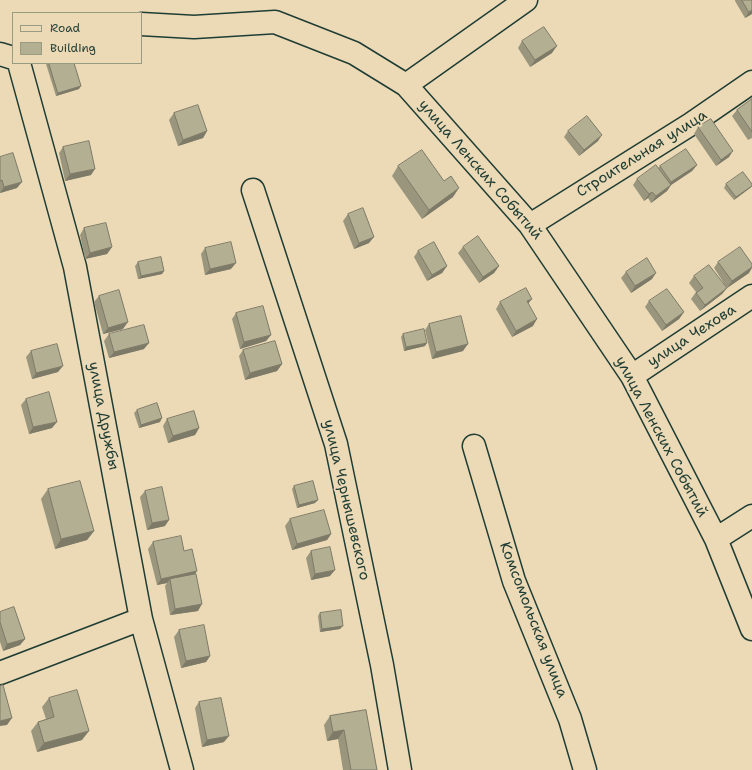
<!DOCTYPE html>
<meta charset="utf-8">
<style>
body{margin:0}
#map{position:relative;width:752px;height:770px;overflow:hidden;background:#ecdab7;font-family:"Shantell Sans",sans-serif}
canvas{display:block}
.legend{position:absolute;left:12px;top:12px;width:130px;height:52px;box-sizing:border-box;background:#ecdab7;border:1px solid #9a9b83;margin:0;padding:5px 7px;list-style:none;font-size:12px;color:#1f3d34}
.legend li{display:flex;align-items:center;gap:8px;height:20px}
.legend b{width:20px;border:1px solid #9a9b83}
</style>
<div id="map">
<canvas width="752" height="770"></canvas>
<ul class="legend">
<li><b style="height:5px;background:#ecdab7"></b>Road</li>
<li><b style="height:11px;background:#b3af93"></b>Building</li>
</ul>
</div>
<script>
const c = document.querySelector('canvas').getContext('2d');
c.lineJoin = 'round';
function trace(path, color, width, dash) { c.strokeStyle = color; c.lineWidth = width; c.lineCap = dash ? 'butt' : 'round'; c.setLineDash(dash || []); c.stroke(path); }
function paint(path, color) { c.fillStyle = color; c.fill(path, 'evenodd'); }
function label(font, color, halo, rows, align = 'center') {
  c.font = font + ' "Shantell Sans",sans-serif'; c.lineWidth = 4; c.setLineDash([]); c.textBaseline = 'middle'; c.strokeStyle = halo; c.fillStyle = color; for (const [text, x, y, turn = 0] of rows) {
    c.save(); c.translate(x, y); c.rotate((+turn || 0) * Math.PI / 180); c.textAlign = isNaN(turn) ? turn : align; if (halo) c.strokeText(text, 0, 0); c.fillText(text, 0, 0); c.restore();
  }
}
const minor = new Path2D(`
 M141 24 194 27 275 22 354 53 406 85 530 225 632 376 716 539 752 629
 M0 54 13 58
 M19 63 75 267 141 619 182 770
 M406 85 526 0
 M253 190 336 444 382 665 400 770
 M530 225 691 124 752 82
 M632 376 752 296
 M474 446 514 581 570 719 585 770
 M716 539 752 516
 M0 673 141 619`);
trace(minor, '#1f3d34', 25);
trace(minor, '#ecdab7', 22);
paint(new Path2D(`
 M735 0H752V14L745 18 735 1Z
 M522 41 552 53 530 67 518 48Z
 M47 63H74L79 89 56 96 46 64Z
 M752 99V138L748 140 732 116 737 110Z
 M174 113 207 131 203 138 178 146 169 120Z
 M698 127 729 157 716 166 694 134Z
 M568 131 598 141 579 156 564 137Z
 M63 147 91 175 65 181 59 153Z
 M0 157 17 188 0 193Z
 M697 165 692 171 671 185 667 191 651 203 648 198 644 201 633 185 637 179 658 168 660 166Z
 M398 166 444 181 453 197 422 219 392 176Z
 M726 184H752V186L750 188 734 200 724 188Z
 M348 214 369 243 354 249 343 221Z
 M84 228 112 247 107 254 85 259 80 235Z
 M463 247 499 266 494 273 479 283 458 253Z
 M205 248 231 269 205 275 201 254Z
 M418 251 447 266 442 273 427 281 414 257Z
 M138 262 164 271 162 274 138 279 135 266Z
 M718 262 749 273 727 288 714 268Z
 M626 272 652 279 631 293 621 278Z
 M694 276 727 288 722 294 700 311 691 299 696 292 689 283Z
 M99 296 123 329 103 334 94 302Z
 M649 301 684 312 679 319 662 331 645 307Z
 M500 302 528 303 533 326 512 337 496 309Z
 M236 313 271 335 266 341 240 349 232 319Z
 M429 324 463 351 432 359 425 330Z
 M109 334 144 349 109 358 104 341Z
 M403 334 425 346 404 351 401 337Z
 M243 350 282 364 277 371 245 380 239 356Z
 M31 351 58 372 32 379 26 357Z
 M26 399 52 428 29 434 21 405Z
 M137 410 160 422 139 428 134 413Z
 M167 419 199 428 195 435 168 443 163 426Z
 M294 486 315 503 297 508 292 489Z
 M48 489 94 531 87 540 55 549 41 499Z
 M145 491 165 526 147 530 140 497Z
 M290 519 331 534 327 540 292 550 285 526Z
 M153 542 184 551 194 575 198 611 170 615 165 586 167 583 157 585 148 549Z
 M311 551 330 576 311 580 306 558Z
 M0 612 25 639 20 645 3 651 0 642Z
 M320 613 340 629 320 632 318 616Z
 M179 630 210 656 206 662 181 668 174 637Z
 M49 698 82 740 37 752 31 731 38 722 46 719 42 707Z
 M199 702 224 742 202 747 195 708Z
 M366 710 377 770H343L338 739 327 741 324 725 330 716Z`), '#9a967e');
paint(new Path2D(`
 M752 10V14L745 18 749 12Z
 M557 46 552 53 530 67 535 60Z
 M81 86 79 89 56 96 58 93Z
 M207 131 203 138 178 146 183 140Z
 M602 135 598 141 579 156 584 150Z
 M733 151 729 157 716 166 721 160Z
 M697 165 692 171 671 185 667 191 651 203 656 196 666 188 671 182Z
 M95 169 91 175 65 181 70 174Z
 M22 182 17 188 0 193 4 187Z
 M752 186 750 188 734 200 736 197Z
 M459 188 453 197 422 219 429 210Z
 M652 192 648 198 644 201 649 194Z
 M374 237 369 243 354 249 359 243Z
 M112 247 107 254 85 259 90 253Z
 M236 263 231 269 205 275 210 269Z
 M447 266 442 273 427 281 432 275Z
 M499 266 494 273 479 283 483 277Z
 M752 267V268L749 273 727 288 732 281Z
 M164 271 162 274 138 279 141 276Z
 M656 273 652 279 631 293 635 286Z
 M727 288 722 294 700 311 705 305Z
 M532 299 527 305V301Z
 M684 312 679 319 662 331 666 325Z
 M537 319 533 326 512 337 516 331Z
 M128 322 123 329 103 334 108 328Z
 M271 335 266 341 240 349 244 342Z
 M149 343 144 349 109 358 114 352Z
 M427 343 425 346 404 351 406 347Z
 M468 344 463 351 432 359 436 352Z
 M282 364 277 371 245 380 250 373Z
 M63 366 58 372 32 379 36 373Z
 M162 418 160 422 139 428 141 425Z
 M57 422 52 428 29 434 33 427Z
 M199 428 195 435 168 443 173 436Z
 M318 500 315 503 297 508 299 505Z
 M169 520 165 526 147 530 152 523Z
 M94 531 87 540 55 549 61 539Z
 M331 534 327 540 292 550 297 544Z
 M335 570 330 576 311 580 315 574Z
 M197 571 193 577 170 579 167 583 157 585 161 579Z
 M202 604 198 611 170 615 175 609Z
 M343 626 340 629 320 632 322 629Z
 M25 639 20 645 3 651 7 644Z
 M210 656 206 662 181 668 186 661Z
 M12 718 7 725 0 726V721Z
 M344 730 338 739 327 741 333 732Z
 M89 731 82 740 37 752 44 743Z
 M229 736 224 742 202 747 207 740Z`), '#7d7a67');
const building = new Path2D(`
 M742 0H752V10L749 12Z
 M544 27 557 46 535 60 522 41Z
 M49 63H74L81 86 58 93Z
 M752 99V132L737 110Z
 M198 105 207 131 183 140 174 113Z
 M587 116 602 135 584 150 568 131Z
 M711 119 733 151 721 160 698 127Z
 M89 141 95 169 70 174 63 147Z
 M686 149 697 165 671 182 660 166Z
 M422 150 444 181 451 176 459 188 429 210 398 166Z
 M13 153 22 182 4 187 2 180 0 181V157Z
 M656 165 671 185 656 196 652 192 649 194 637 179Z
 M743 172 752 184V186L736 197 726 184Z
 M363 208 374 237 359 243 348 214Z
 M106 223 112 247 90 253 84 228Z
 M478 236 499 266 483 277 463 247Z
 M231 242 236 263 210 269 205 248Z
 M434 242 447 266 432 275 418 251Z
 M740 247 752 264V267L732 281 718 262Z
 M161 257 164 271 141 276 138 262Z
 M647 258 656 273 635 286 626 272Z
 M709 265 727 288 705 305 696 293 703 288 694 276Z
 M526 288 532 299 527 301 537 319 516 331 500 302Z
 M667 289 684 312 666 325 649 301Z
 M119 290 128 322 108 328 99 296Z
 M263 306 271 335 244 342 236 313Z
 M461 316 468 344 436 352 429 324Z
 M144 325 149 343 114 352 109 334Z
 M424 329 427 343 406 347 403 334Z
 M275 341 282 364 250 373 243 350Z
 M57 344 63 366 36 373 31 351Z
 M49 392 57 422 33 427 26 399Z
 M157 403 162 418 141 425 137 410Z
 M194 411 199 428 173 436 167 419Z
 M80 481 94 531 61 539 48 489Z
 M313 481 318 500 299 505 294 486Z
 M162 487 169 520 152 523 145 491Z
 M324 510 331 534 297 544 290 519Z
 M181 536 184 551 192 549 197 571 161 579 153 542Z
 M330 547 335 570 315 574 311 551Z
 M196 574 202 604 175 609 170 579Z
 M14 607 25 639 7 644 0 622V612Z
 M341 610 343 626 322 629 320 613Z
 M204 625 210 656 186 661 179 630Z
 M3 685 12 718 0 721V686Z
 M77 690 89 731 44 743 38 722 54 717 49 698Z
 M221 698 229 736 207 740 199 702Z
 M366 710 377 770H351L344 730 333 732 330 716Z`);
paint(building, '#b3af93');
trace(building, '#7d7a67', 1);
label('15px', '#1f3d34', '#ecdab7', [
 ["Строительная улица",642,154,-32],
 ["улица Ленских Событий",480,170,49],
 ["улица Чехова",692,336,-33],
 ["улица Дружбы",103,416,79],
 ["улица Ленских Событий",661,437,62],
 ["улица Чернышевского",346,500,77],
 ["Комсомольская улица",533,620,69]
]);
</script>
